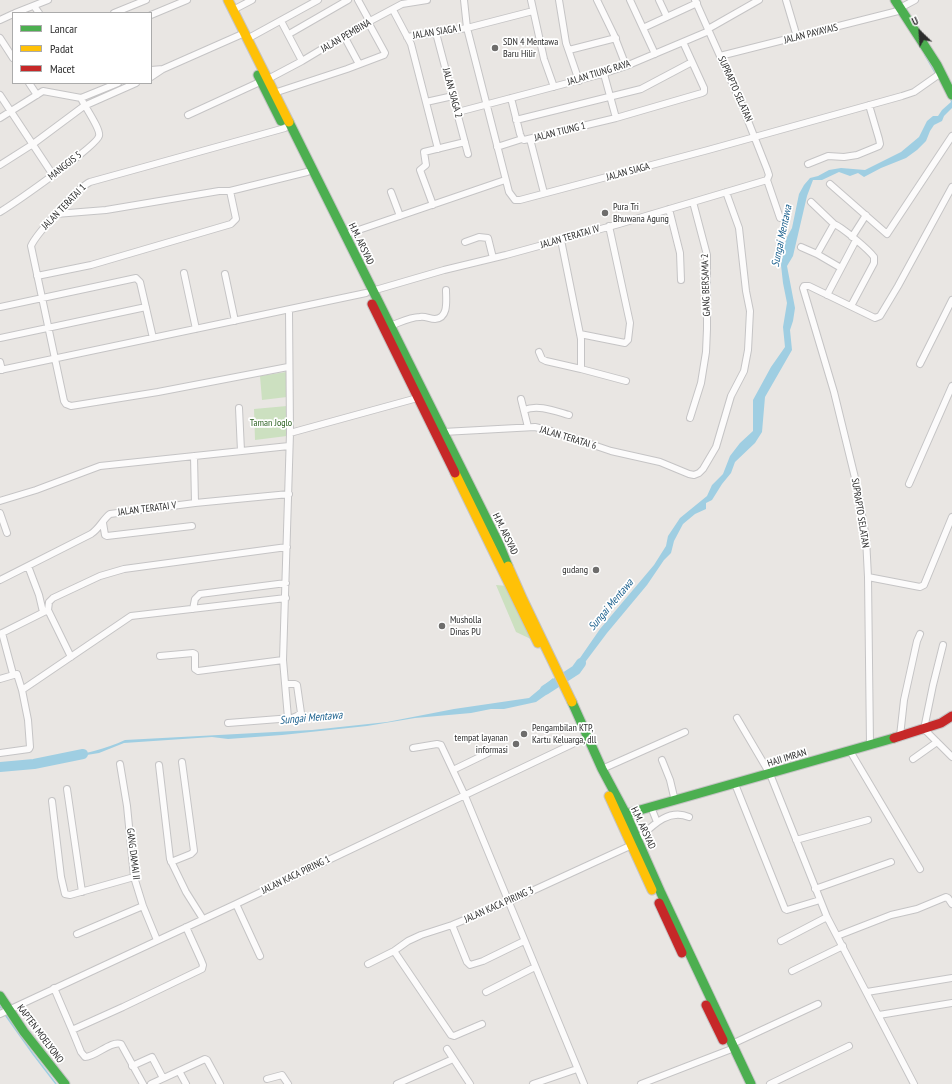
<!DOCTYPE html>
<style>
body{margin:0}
#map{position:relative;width:952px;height:1084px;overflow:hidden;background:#e9e6e3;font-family:"PT Sans Narrow",sans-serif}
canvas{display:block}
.legend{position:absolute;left:12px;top:12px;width:140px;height:72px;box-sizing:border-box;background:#fff;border:1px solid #ababab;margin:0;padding:5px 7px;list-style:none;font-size:12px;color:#2c2c2c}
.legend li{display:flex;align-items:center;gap:8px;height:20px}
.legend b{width:20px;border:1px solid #ababab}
.north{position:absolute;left:900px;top:12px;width:40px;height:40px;-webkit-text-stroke:3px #fff;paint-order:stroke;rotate:335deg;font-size:11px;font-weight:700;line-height:16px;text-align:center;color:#2c2c2c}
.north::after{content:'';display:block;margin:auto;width:14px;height:18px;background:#2c2c2c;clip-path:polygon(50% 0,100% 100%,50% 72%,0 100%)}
</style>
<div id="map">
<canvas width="952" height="1084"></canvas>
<ul class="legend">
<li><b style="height:5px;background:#4caf50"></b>Lancar</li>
<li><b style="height:5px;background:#ffc107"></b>Padat</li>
<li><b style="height:5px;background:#c62828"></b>Macet</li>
</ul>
<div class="north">U</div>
</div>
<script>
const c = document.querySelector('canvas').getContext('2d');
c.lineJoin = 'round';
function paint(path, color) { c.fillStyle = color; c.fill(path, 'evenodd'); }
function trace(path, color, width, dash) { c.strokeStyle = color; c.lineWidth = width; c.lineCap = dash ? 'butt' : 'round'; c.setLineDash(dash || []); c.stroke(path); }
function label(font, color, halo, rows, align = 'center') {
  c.font = font + ' "PT Sans Narrow",sans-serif'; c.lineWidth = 3.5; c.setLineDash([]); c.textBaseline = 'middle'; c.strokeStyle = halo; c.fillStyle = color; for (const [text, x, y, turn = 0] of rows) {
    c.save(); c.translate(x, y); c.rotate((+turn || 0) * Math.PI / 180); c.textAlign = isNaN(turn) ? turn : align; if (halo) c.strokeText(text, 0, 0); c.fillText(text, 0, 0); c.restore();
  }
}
paint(new Path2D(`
 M286 372 287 397 262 400 260 376Z
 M287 406V436L255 440 254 409Z
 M496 585 508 586 535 641 516 632Z`), '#cce0c0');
paint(new Path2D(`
 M952 96V108L944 116 942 121 934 125 930 131 926 141 917 150 906 158 881 168 864 177 858 173 850 176 839 172 822 180H813L807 196 793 256 787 266 795 308 793 321 790 330 792 350 765 397 762 432 755 443 735 462 731 473 722 484 712 500 706 503V509L695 514 683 524 674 541 671 553 664 560 647 585 607 633 574 677 571 671 600 629 654 565 666 546 668 536 680 518 707 496 712 485 723 474 730 456 740 443 753 431V400L771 367 785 347 783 327 787 303 783 283 781 265 786 239 792 228 799 194 804 185 810 178 818 176 829 170 841 168 865 170 901 152 919 137 927 121 933 116H938L942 110 951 102 949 97Z
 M553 678 556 686 552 688 546 695 536 702 504 709H491L471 713 415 718 367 726 282 735 228 739 212 737 124 743 99 753 38 763 34 766 23 765 0 767V765C42 760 86 758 125 740L312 730 387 722 454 709 529 698Z`), '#9fcee2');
trace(new Path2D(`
 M925 55 936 74
 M0 1006 1 1008
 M6 1016 33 1054 56 1084`), '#9fcee2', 1.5);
trace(new Path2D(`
 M545 690 576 670 581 663
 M0 767 34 764 83 754`), '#9fcee2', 10);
const street = new Path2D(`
 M358 0 370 22
 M464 0 467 28 509 192 515 200H520L708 150 902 96 914 92 941 73
 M531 0 544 59 554 87
 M559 0 566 43 579 81
 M597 0 614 35 626 66
 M630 0 655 54
 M659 0 667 17
 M695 0 741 103 767 169 769 175 767 180
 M786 0 797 37
 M34 6 39 13
 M900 8 915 0
 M233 10 252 0
 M393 10 411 44 438 149
 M15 13 48 0
 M114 13 146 0
 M151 15 187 0
 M0 20 13 14
 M281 21 302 61
 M643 28 697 3
 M708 29 759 0
 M436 33 468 154
 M289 34 348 0
 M344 36 359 64
 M407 37 467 28 533 11
 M0 38 13 58
 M247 39 318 0
 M569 50 616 38
 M720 56 902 10
 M151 70 163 69
 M604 74 616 118
 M151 77 163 69 240 35
 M268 79 302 61 357 28 402 4 427 0
 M29 83 37 95
 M274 93 347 69 384 55 385 53 368 22
 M0 95 53 175
 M511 98 520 134 522 139 524 140 616 118 702 93 704 92V88L683 42
 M426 102 453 96
 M458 112 602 74 626 66 709 31
 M188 115 262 81
 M0 118 43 91 81 98 118 83
 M516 120 641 89 692 62
 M285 128 90 182C79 187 36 234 31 246L64 401 66 404 71 406 158 392 288 367
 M530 139 544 193
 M497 147 522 139
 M808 164 828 156 844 157 857 155 879 146 880 144 879 139 869 105
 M0 165 33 144 84 106 136 83
 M767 180 780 218
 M830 184 887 234 952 136
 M391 192 400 216
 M811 202 834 224C842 227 869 250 874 257V263L851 306
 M433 205 420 170 426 165 424 152 465 142
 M669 209 680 253 681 280
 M0 212C13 204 97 146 99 136 101 129 84 106 81 98
 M56 214 106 210 219 191H230L307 172
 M344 235 505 180
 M852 237 866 215
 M561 240 581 339V369L626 381
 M465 242 479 237 488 238 493 258
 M801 247 817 254 841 268
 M817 254 834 224
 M184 273 196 329
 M225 274 235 321
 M37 276 91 265 231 224 236 219 230 191
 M372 291 444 270 506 255 619 224 767 180
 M827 295 856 240
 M0 307 136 278 140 282 153 338
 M289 310 290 433
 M390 326C399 323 409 317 420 317 425 316 430 319 435 319 449 318 446 300 446 290
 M580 334 625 343 628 340 630 323 609 226
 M0 338 146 307
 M539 352 542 359 546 361 581 369
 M0 362 2 370
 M920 364 952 300
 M0 370 366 293
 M521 399 528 427
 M239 408 241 451
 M524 410C538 404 555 411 569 415
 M690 418 701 383 706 352 707 329V255L693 202
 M443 432 535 427 555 432 611 451 660 462 689 474 694 475 699 473 703 469 716 447 731 396 744 371 748 350 750 311 746 291 739 228 726 192
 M194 456 195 503
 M909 484 952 386
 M0 501 36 490 100 466 289 446
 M0 513 7 533
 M103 523 105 535 107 536 192 526
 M28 566 39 595 43 612
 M868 577 920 587 924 585 952 517
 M0 580 91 534C100 528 103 519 110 514L195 503 289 494
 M193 609 195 599 200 594 286 583
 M48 610 71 657
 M2 633 13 674
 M0 634 48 610 49 602 53 598 100 576 124 569 287 547
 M943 645 933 685 924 729 952 757
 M160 656 193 653 195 654V669L198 671 283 660
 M0 679 17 674 22 690 131 616 286 598
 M288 718 283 660 290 433 421 397
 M737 718 770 774 827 917 914 1084
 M228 723 292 718 297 716 301 713 297 685 295 684H285
 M900 736 904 700 917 641 920 634
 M870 745 868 577 866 538 857 486 834 392 803 288 804 286H809L875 318 880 316 898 286 952 187
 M413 748 437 744 441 745 465 796 584 1084
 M850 751 920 869
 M0 753 29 749 30 747 28 720 22 690
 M913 759 937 742
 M662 760 670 780 675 801
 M120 764 127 806 134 877 143 906 157 940
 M159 765 170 859 186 892 203 919
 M602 769 685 732
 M453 770 488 753
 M735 784 785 909 787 910 820 900
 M67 789 82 892
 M52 801 61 877 65 894 70 895 134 877
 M651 807 657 822
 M637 840C652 826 668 808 689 817
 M796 840 868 820
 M171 862 191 854 194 851 182 762
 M815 889 891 862
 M236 904 260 956
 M452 925 467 962 470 965 483 961 524 941
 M77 934 143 906
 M837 936 891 915 917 909 946 897 948 898 952 904
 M781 941 827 917
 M394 951 451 1035 454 1036 482 1024
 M368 964 394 951 408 941 421 935 452 925 508 902 632 845
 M792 971 843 946
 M54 988 72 1030 123 1007 202 969 203 965 201 960 186 927
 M486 992 535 967
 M867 992 952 978
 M0 1014 236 904 583 739
 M879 1015 952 1003
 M72 1030 81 1052 85 1057C96 1057 111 1040 121 1044L143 1084
 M732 1044 818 1004
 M447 1049 470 1084
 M132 1066 152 1057 163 1078
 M179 1071 186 1084
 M267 1079 282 1075 288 1084
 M151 1084 205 1059 207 1060 220 1084
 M397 1084 453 1059
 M533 1084 577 1069
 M641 1084 729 1050
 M770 1084 849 1046`);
const fast = new Path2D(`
 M895 0 937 65 952 95
 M258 75 281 121
 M289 122 499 544 508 566
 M572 702 602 769 626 814 661 893 751 1084
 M626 814 894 738
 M0 996 24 1032 65 1084`);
const slow = new Path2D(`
 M228 0 289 122
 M455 473 538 643
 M508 566 523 600 572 702
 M609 796 652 890`);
const jam = new Path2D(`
 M372 304 455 473
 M894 738 941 723 952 716
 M659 903 682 953
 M706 1005 723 1040`);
trace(street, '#c5c4c5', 8);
trace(fast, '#c5c4c5', 11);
trace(slow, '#c5c4c5', 11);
trace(jam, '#c5c4c5', 11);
trace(street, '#fcfbfb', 6);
trace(fast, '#4caf50', 9);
trace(slow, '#ffc107', 9);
trace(jam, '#c62828', 9);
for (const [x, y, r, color] of [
 [495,48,4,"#6e6d6c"],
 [605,213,4,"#6e6d6c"],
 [596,570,4,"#6e6d6c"],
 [442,626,4,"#6e6d6c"],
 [524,734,4,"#6e6d6c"],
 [516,744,4,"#6e6d6c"]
]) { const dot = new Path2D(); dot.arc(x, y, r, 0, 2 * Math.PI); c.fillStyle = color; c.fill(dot); trace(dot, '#fff', 1.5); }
label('10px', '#2c2c2c', '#fff', [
 ["JALAN SIAGA I",437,32,-9],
 ["JALAN PAYAYAIS",811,34,-14],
 ["JALAN PEMBINA",346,36,-30],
 ["JALAN TIUNG RAYA",599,73,-17],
 ["SUPRAPTO SELATAN",735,89,66],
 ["JALAN SIAGA 2",452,93,75],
 ["JALAN TIUNG 1",560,132,-14],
 ["MANGGIS 5",65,166,-38],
 ["JALAN SIAGA",628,172,-15],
 ["JALAN TERATAI 1",64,207,-46],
 ["JALAN TERATAI IV",570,237,-16],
 ["H.M. ARSYAD",361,244,64],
 ["GANG BERSAMA 2",706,285,-92],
 ["JALAN TERATAI 6",568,438,17],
 ["JALAN TERATAI V",147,509,-7],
 ["SUPRAPTO SELATAN",860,513,81],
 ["H.M. ARSYAD",505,534,64],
 ["HAJI IMRAN",787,758,-17],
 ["H.M. ARSYAD",643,828,65],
 ["GANG DAMAI II",133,854,83],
 ["JALAN KACA PIRING 1",296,875,-26],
 ["JALAN KACA PIRING 3",499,905,-24],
 ["KAPTEN MOELYONO",40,1034,53]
]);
label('10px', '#2c2c2c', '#fff', [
 ["SDN 4 Mentawa",503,42],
 ["Baru Hilir",503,54],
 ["Pura Tri",613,207],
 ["Bhuwana Agung",613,219],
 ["gudang",588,570,"right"],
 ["Musholla",450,620],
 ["Dinas PU",450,632],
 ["Pengambilan KTP,",532,728],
 ["Kartu Keluarga, dll",532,740],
 ["tempat layanan",508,738,"right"],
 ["informasi",508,750,"right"]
], 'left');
label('10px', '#2d6223', '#fff', [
 ["Taman Joglo",271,423]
]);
label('italic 11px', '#1d628f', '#fff', [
 ["Sungai Mentawa",782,236,-78],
 ["Sungai Mentawa",611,605,-50],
 ["Sungai Mentawa",311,718,-5]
]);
</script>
